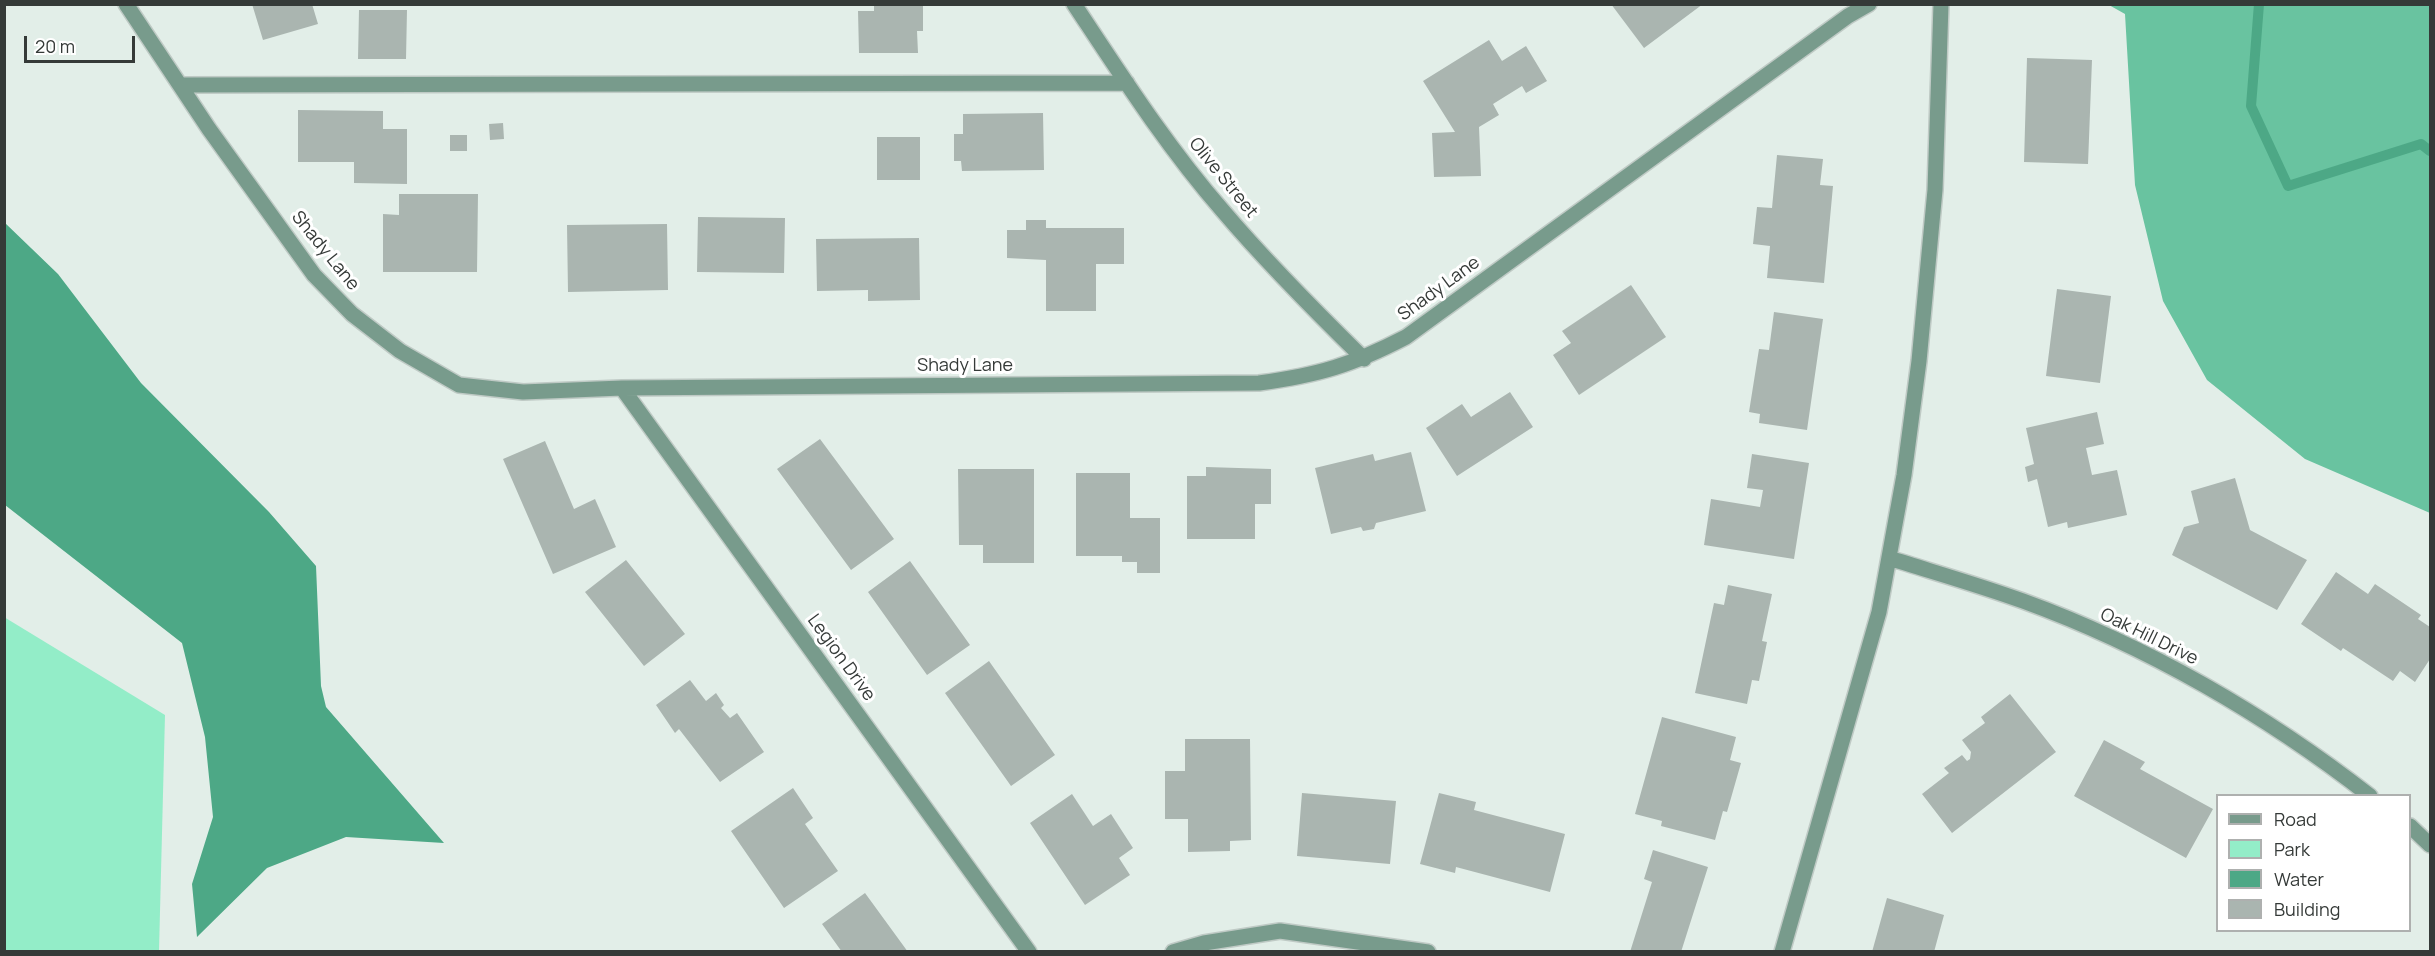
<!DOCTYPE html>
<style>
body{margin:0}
#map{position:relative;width:2435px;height:956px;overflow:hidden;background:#e2eee8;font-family:Manrope,sans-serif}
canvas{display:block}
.frame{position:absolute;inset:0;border:6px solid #353a38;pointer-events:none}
.legend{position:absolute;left:2216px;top:794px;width:195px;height:138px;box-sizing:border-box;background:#fff;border:2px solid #aeb0af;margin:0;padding:8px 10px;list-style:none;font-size:18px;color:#353a38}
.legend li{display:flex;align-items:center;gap:12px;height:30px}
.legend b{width:30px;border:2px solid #aeb0af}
.scale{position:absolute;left:24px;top:36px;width:111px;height:27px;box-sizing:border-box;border:3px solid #353a38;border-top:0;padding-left:8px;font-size:18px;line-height:21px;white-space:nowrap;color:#353a38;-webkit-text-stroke:4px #fff;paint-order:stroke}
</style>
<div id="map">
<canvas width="2435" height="956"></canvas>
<div class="frame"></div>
<ul class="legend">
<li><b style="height:8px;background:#789b8c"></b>Road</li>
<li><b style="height:16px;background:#93edc8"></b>Park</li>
<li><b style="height:16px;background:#4da886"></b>Water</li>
<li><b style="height:16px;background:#aab5b0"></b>Building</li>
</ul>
<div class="scale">20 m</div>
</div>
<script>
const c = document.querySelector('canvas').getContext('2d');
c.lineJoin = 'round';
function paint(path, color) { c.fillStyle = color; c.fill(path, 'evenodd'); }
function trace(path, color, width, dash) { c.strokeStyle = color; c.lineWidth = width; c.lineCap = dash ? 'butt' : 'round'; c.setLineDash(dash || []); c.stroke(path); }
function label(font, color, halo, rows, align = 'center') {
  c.font = font + ' Manrope,sans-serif'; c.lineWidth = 6; c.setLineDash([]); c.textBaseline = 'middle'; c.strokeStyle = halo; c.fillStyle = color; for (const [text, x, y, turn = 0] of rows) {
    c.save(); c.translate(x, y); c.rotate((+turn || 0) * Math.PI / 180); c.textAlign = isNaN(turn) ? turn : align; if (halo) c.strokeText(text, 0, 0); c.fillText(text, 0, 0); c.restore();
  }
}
paint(new Path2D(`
 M4 617 165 715 159 951H5Z`), '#93edc8');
paint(new Path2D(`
 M2109 5H2430V513L2305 459 2207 380 2163 301 2135 185 2125 14Z`), '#69c3a0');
paint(new Path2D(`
 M4 222 58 274 141 383 269 512 316 566 321 686 326 707 444 843 346 837 267 868 197 937 192 884 213 817 205 737 182 643 5 505Z`), '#4da886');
trace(new Path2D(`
 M2259 4 2251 106 2288 186 2421 144 2430 151`), '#4da886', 10);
paint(new Path2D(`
 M252 4H312L318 24 263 40Z
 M874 4H923V31H917L918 53H859L858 11H874Z
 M1611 4H1703L1644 48Z
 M359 10H407L406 59H358Z
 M1489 40 1502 61 1526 46 1547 81 1526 93 1522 86 1493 104 1499 115 1479 127 1481 176 1434 177 1432 133 1455 132 1423 81Z
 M2027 58 2092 60 2088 164 2024 162Z
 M298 110 383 111V129H407V184L354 183V162H298Z
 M1043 113 1044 170 962 171 961 161H954V134H963V114Z
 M503 123 504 139 490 140 489 124Z
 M450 135H467V151H450Z
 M877 137H920V180H877Z
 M1777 155 1823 159 1820 185 1833 186 1824 283 1767 278 1770 246 1753 244 1757 207 1772 208Z
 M399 194H478L477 272H383V214L399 215Z
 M698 217 785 218 784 273 697 272Z
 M1026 220H1046V228H1124V264H1096V311H1046V260L1007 258V230H1026Z
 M667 224 668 290 568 292 567 225Z
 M919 238 920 300 868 301V290L817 291 816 239Z
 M1631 285 1666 337 1579 395 1553 355 1571 343 1562 331Z
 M2057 289 2111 296 2100 383 2046 376Z
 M1774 312 1823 319 1807 430 1759 423 1760 414 1749 412 1759 349 1769 350Z
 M1510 392 1533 427 1457 476 1426 428 1462 404 1471 417Z
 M2097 412 2104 444 2086 448 2092 475 2117 470 2127 515 2068 528 2067 522 2048 527 2037 479 2028 482 2025 467 2034 464 2026 428Z
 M820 439 894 539 851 570 777 469Z
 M545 441 574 509 595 499 616 547 553 574 503 459Z
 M1411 452 1426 511 1376 523 1374 529 1363 531 1361 527 1331 534 1315 468 1373 454 1375 461Z
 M1752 454 1809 463 1794 559 1704 545 1711 499 1760 507 1763 490 1747 488Z
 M1206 467 1271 469V504H1255V539H1187V476H1206Z
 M958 469H1034V563H983V545H959Z
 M1076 473H1130V518H1160V573H1137V562H1122V556H1076Z
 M2235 478 2250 530 2307 560 2277 610 2172 555 2184 527 2199 523 2191 491Z
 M626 560 685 634 644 666 585 592Z
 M910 561 970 645 927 675 868 592Z
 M2336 572 2368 594 2375 584 2421 615 2418 619 2430 627V659L2415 682 2400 671 2393 681 2343 648 2341 651 2301 624Z
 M1728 585 1772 594 1762 641 1767 642 1759 681 1752 680 1747 704 1695 693 1714 603 1724 605Z
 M989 661 1055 755 1011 786 945 693Z
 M690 680 706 701 716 693 724 705 721 708 730 718 737 713 764 752 720 782 679 729 675 733 656 705Z
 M2010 694 2056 752 1952 833 1922 794 1949 773 1944 768 1962 755 1967 761 1970 759 1971 752 1962 740 1985 723 1981 717Z
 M1662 717 1736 737 1730 760 1741 763 1727 812 1723 811 1715 840 1661 826 1662 821 1635 814Z
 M1185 739H1250L1251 840 1230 841V851L1188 852V819H1165V771H1185Z
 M2104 740 2145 762 2140 769 2213 809 2186 858 2074 796Z
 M793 788 813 818 805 824 838 871 784 908 731 831Z
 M1302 793 1396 801 1390 864 1297 856Z
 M1439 793 1476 802 1474 810 1565 834 1550 892 1456 867 1455 873 1420 864Z
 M1072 794 1093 826 1111 814 1133 848 1119 858 1130 875 1085 905 1030 823Z
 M1653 850 1708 867 1681 952H1630L1652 882 1644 879Z
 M865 893 908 952H842L822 924Z
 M1887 898 1944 915 1934 952H1872Z`), '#aab5b0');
const minor = new Path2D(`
 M126 4 209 129 314 275 352 314 400 351 459 385 523 392 622 388 1259 383C1319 375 1352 365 1406 337L1848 16 1869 4
 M1074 4C1121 75 1167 147 1223 211 1267 263 1315 311 1364 359
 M180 85 1127 83
 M622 388 1029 952
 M1889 558C1933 572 1979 585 2023 601 2147 646 2266 715 2370 796
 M2410 826 2430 845
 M1173 952 1204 943 1280 931 1428 952
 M1782 952 1879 612 1904 475 1919 361 1935 190 1941 4`);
trace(minor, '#bfcac5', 18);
trace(minor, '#789b8c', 15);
label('18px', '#353a38', '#fff', [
 ["Olive Street",1223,178,51],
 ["Shady Lane",325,251,51],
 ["Shady Lane",1439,289,-36],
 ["Shady Lane",965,366],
 ["Oak Hill Drive",2149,637,26],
 ["Legion Drive",841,658,54]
]);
</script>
